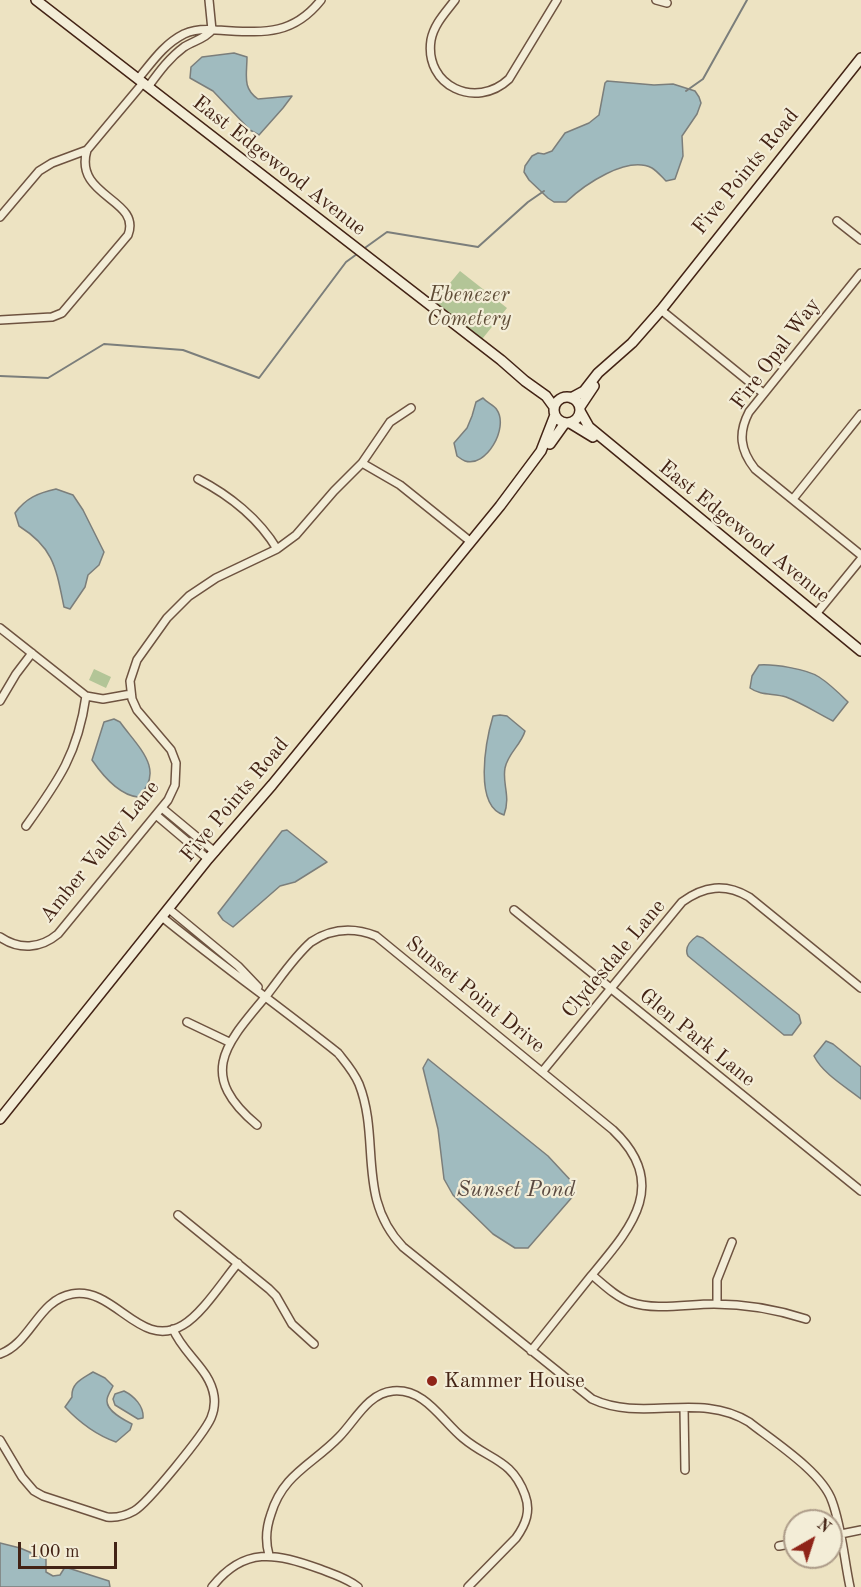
<!DOCTYPE html>
<style>
body{margin:0}
#map{position:relative;width:861px;height:1587px;overflow:hidden;background:#ede3c2;font-family:"Old Standard TT",serif}
canvas{display:block}
.north{position:absolute;left:783px;top:1509px;width:60px;height:60px;box-sizing:border-box;background:#f3edd7;border:2px solid #ad9c89;border-radius:50%;rotate:39deg;font-size:16px;font-weight:700;line-height:24px;text-align:center;color:#432315}
.north::after{content:'';display:block;margin:auto;width:21px;height:27px;background:#8f2418;clip-path:polygon(50% 0,100% 100%,50% 72%,0 100%)}
.scale{position:absolute;left:18px;top:1542px;width:99px;height:27px;box-sizing:border-box;border:3px solid #432315;border-top:0;padding-left:8px;font-size:18px;line-height:21px;white-space:nowrap;color:#432315;-webkit-text-stroke:4px #f3edd7;paint-order:stroke}
</style>
<div id="map">
<canvas width="861" height="1587"></canvas>
<div class="north">N</div>
<div class="scale">100 m</div>
</div>
<script>
const c = document.querySelector('canvas').getContext('2d');
c.lineJoin = 'round';
function paint(path, color) { c.fillStyle = color; c.fill(path, 'evenodd'); }
function trace(path, color, width, dash) { c.strokeStyle = color; c.lineWidth = width; c.lineCap = dash ? 'butt' : 'round'; c.setLineDash(dash || []); c.stroke(path); }
function label(font, color, halo, rows, align = 'center') {
  c.font = font + ' "Old Standard TT",serif'; c.lineWidth = 4.5; c.setLineDash([]); c.textBaseline = 'middle'; c.strokeStyle = halo; c.fillStyle = color; for (const [text, x, y, turn = 0] of rows) {
    c.save(); c.translate(x, y); c.rotate((+turn || 0) * Math.PI / 180); c.textAlign = isNaN(turn) ? turn : align; if (halo) c.strokeText(text, 0, 0); c.fillText(text, 0, 0); c.restore();
  }
}
paint(new Path2D(`
 M460 271 507 308 479 343 431 306Z
 M94 669 111 677 106 688 89 680Z`), '#b3c597');
const water = new Path2D(`
 M234 53 247 57C247 75 242 88 258 99L292 96 283 108 259 135 250 130 213 91 190 78 191 67 202 57Z
 M607 81 654 85 673 84 695 91 699 97 701 103 697 114 682 136 683 156 675 179 666 181C662 177 657 171 652 168 627 155 584 185 566 202H554L548 198 529 180 524 172 525 166 532 156 538 153 544 154 552 151 565 133 589 123 599 115 605 83Z
 M483 398C487 403 494 405 497 410 509 428 486 468 465 461 462 460 460 458 457 456L454 443 467 428 472 416 476 402Z
 M56 489 73 495 83 510 104 552 99 565 88 575 85 587 70 609 64 607C56 568 54 548 19 526L15 513C26 498 38 493 56 489Z
 M759 665C774 664 807 669 819 677 830 684 839 693 848 702L833 721C817 713 802 703 786 697 774 693 761 696 750 688L752 676Z
 M500 715 507 716 525 731C521 745 508 753 505 768 502 784 511 796 504 815 473 806 486 740 493 716Z
 M114 719 120 722C137 746 167 770 138 797 119 795 103 776 92 760L104 722Z
 M287 830 327 862 295 882 280 886 233 927 223 920 218 913 282 831Z
 M697 936 703 938 799 1015 801 1023 792 1035H784L688 956C684 948 690 941 697 936Z
 M826 1041 833 1044 861 1067V1099C846 1087 823 1074 814 1056Z
 M428 1059 548 1156 574 1184V1195L528 1248H515L493 1234 453 1195 444 1179 438 1129 423 1068Z
 M93 1372 105 1378 113 1386C111 1390 107 1396 107 1400 106 1411 124 1420 132 1424L130 1430 116 1442C96 1435 80 1423 65 1407L72 1397C71 1383 82 1379 93 1372Z
 M124 1391C134 1396 144 1406 143 1418L138 1419 115 1405 113 1399 115 1394Z
 M0 1543 20 1548 46 1559V1572L53 1576 60 1575 65 1567 109 1581 110 1587H0Z`);
paint(water, '#a0bbbf');
trace(water, '#7b7e7b', 1.5);
trace(new Path2D(`
 M686 91 703 79 747 0
 M362 250 387 232 478 247 528 202 544 191
 M0 376 48 378 104 344 183 350 259 378 346 262 357 254`), '#7b7e7b', 2);
const street = new Path2D(`
 M209 0 212 30
 M455 0C446 12 434 24 431 40 424 86 476 110 509 79L557 0
 M656 0 667 3
 M138 79C152 62 164 44 184 34 195 29 205 29 216 30 259 32 291 38 321 0
 M148 87C159 72 169 58 184 47 193 41 205 39 212 30
 M0 217 39 171 52 163 87 150 143 83
 M837 221 861 240
 M861 273 749 412C738 433 740 450 755 469L861 555
 M661 310 763 393
 M0 320 52 317 62 313 128 235C142 199 73 197 87 150
 M362 463 400 485 471 542
 M198 479C229 495 259 519 277 549
 M793 499 861 414
 M816 614 861 559
 M0 628 86 696 103 699 131 694
 M0 701 16 674 32 653
 M162 808 215 852
 M156 815 208 859
 M26 826C59 780 78 753 86 696
 M169 909 238 966 258 987
 M514 910 861 1191
 M162 917C220 964 280 1007 338 1053 346 1063 354 1072 359 1084 381 1140 356 1198 403 1247L592 1399C644 1423 699 1391 749 1422 773 1441 822 1472 832 1501 842 1528 844 1559 850 1587
 M0 937C19 950 40 949 58 934L168 800 175 785 176 763 171 750 137 710 132 699 130 681 137 660 167 618 189 596 216 578 277 549 296 535 334 491 362 463 390 422 411 408
 M187 1022 229 1042
 M542 1072 682 902C704 886 725 883 749 897L861 988
 M257 1125C196 1074 226 1044 267 995 281 977 294 957 311 942 332 928 353 927 376 936L613 1130C671 1185 630 1229 591 1276 571 1301 551 1326 531 1351
 M178 1215 269 1289 276 1296 292 1324 314 1344
 M592 1275C604 1285 616 1297 630 1302 656 1311 687 1304 714 1304 747 1304 775 1309 806 1319
 M717 1304V1280L732 1242
 M0 1354C31 1343 38 1300 72 1294 115 1286 140 1351 183 1325 202 1314 223 1281 238 1263
 M684 1408 685 1470
 M0 1440 22 1477 34 1491 43 1496 107 1517C116 1518 125 1516 134 1511 147 1504 204 1434 211 1418 214 1411 215 1403 214 1396 210 1369 183 1354 173 1329
 M831 1536 861 1530
 M779 1546 795 1543
 M269 1555C265 1541 266 1528 271 1514 283 1474 312 1465 339 1437 355 1421 368 1393 393 1391 425 1388 442 1421 463 1438 489 1460 512 1459 525 1495 531 1511 526 1524 516 1538L468 1587
 M212 1587C244 1546 276 1553 320 1569 333 1574 347 1578 358 1587`);
const secondary = new Path2D(`
 M36 0 501 360 525 381 546 396 554 407
 M554 410a13 13 0 1 1 26 0a13 13 0 1 1-26 0Z
 M571 398 584 391 598 373 632 343 661 310 861 58
 M580 407 594 386
 M580 411 589 427 861 651
 M570 423 593 437
 M550 444 565 423
 M0 1119 208 859 272 785 500 506 541 451 555 415`);
trace(street, '#6e5340', 10);
trace(secondary, '#432315', 12);
trace(street, '#f3edd7', 7);
trace(secondary, '#f3edd7', 9);
for (const [x, y, r, color] of [
 [432,1381,6,"#8f2418"]
]) { const dot = new Path2D(); dot.arc(x, y, r, 0, 2 * Math.PI); c.fillStyle = color; c.fill(dot); trace(dot, '#f3edd7', 2); }
label('21px', '#432315', '#f3edd7', [
 ["East Edgewood Avenue",279,166,38],
 ["Five Points Road",746,172,-51],
 ["Fire Opal Way",776,354,-53],
 ["East Edgewood Avenue",744,532,39],
 ["Five Points Road",235,800,-50],
 ["Amber Valley Lane",100,852,-51],
 ["Clydesdale Lane",614,959,-50],
 ["Sunset Point Drive",475,995,39],
 ["Glen Park Lane",697,1038,39]
]);
label('italic 21px', '#5f4c36', '#f3edd7', [
 ["Ebenezer",469,295],
 ["Cometery",469,319]
]);
label('21px', '#432315', '#f3edd7', [
 ["Kammer House",444,1381]
], 'left');
label('italic 22px', '#5a4940', '#f3edd7', [
 ["Sunset Pond",516,1190]
]);
</script>
